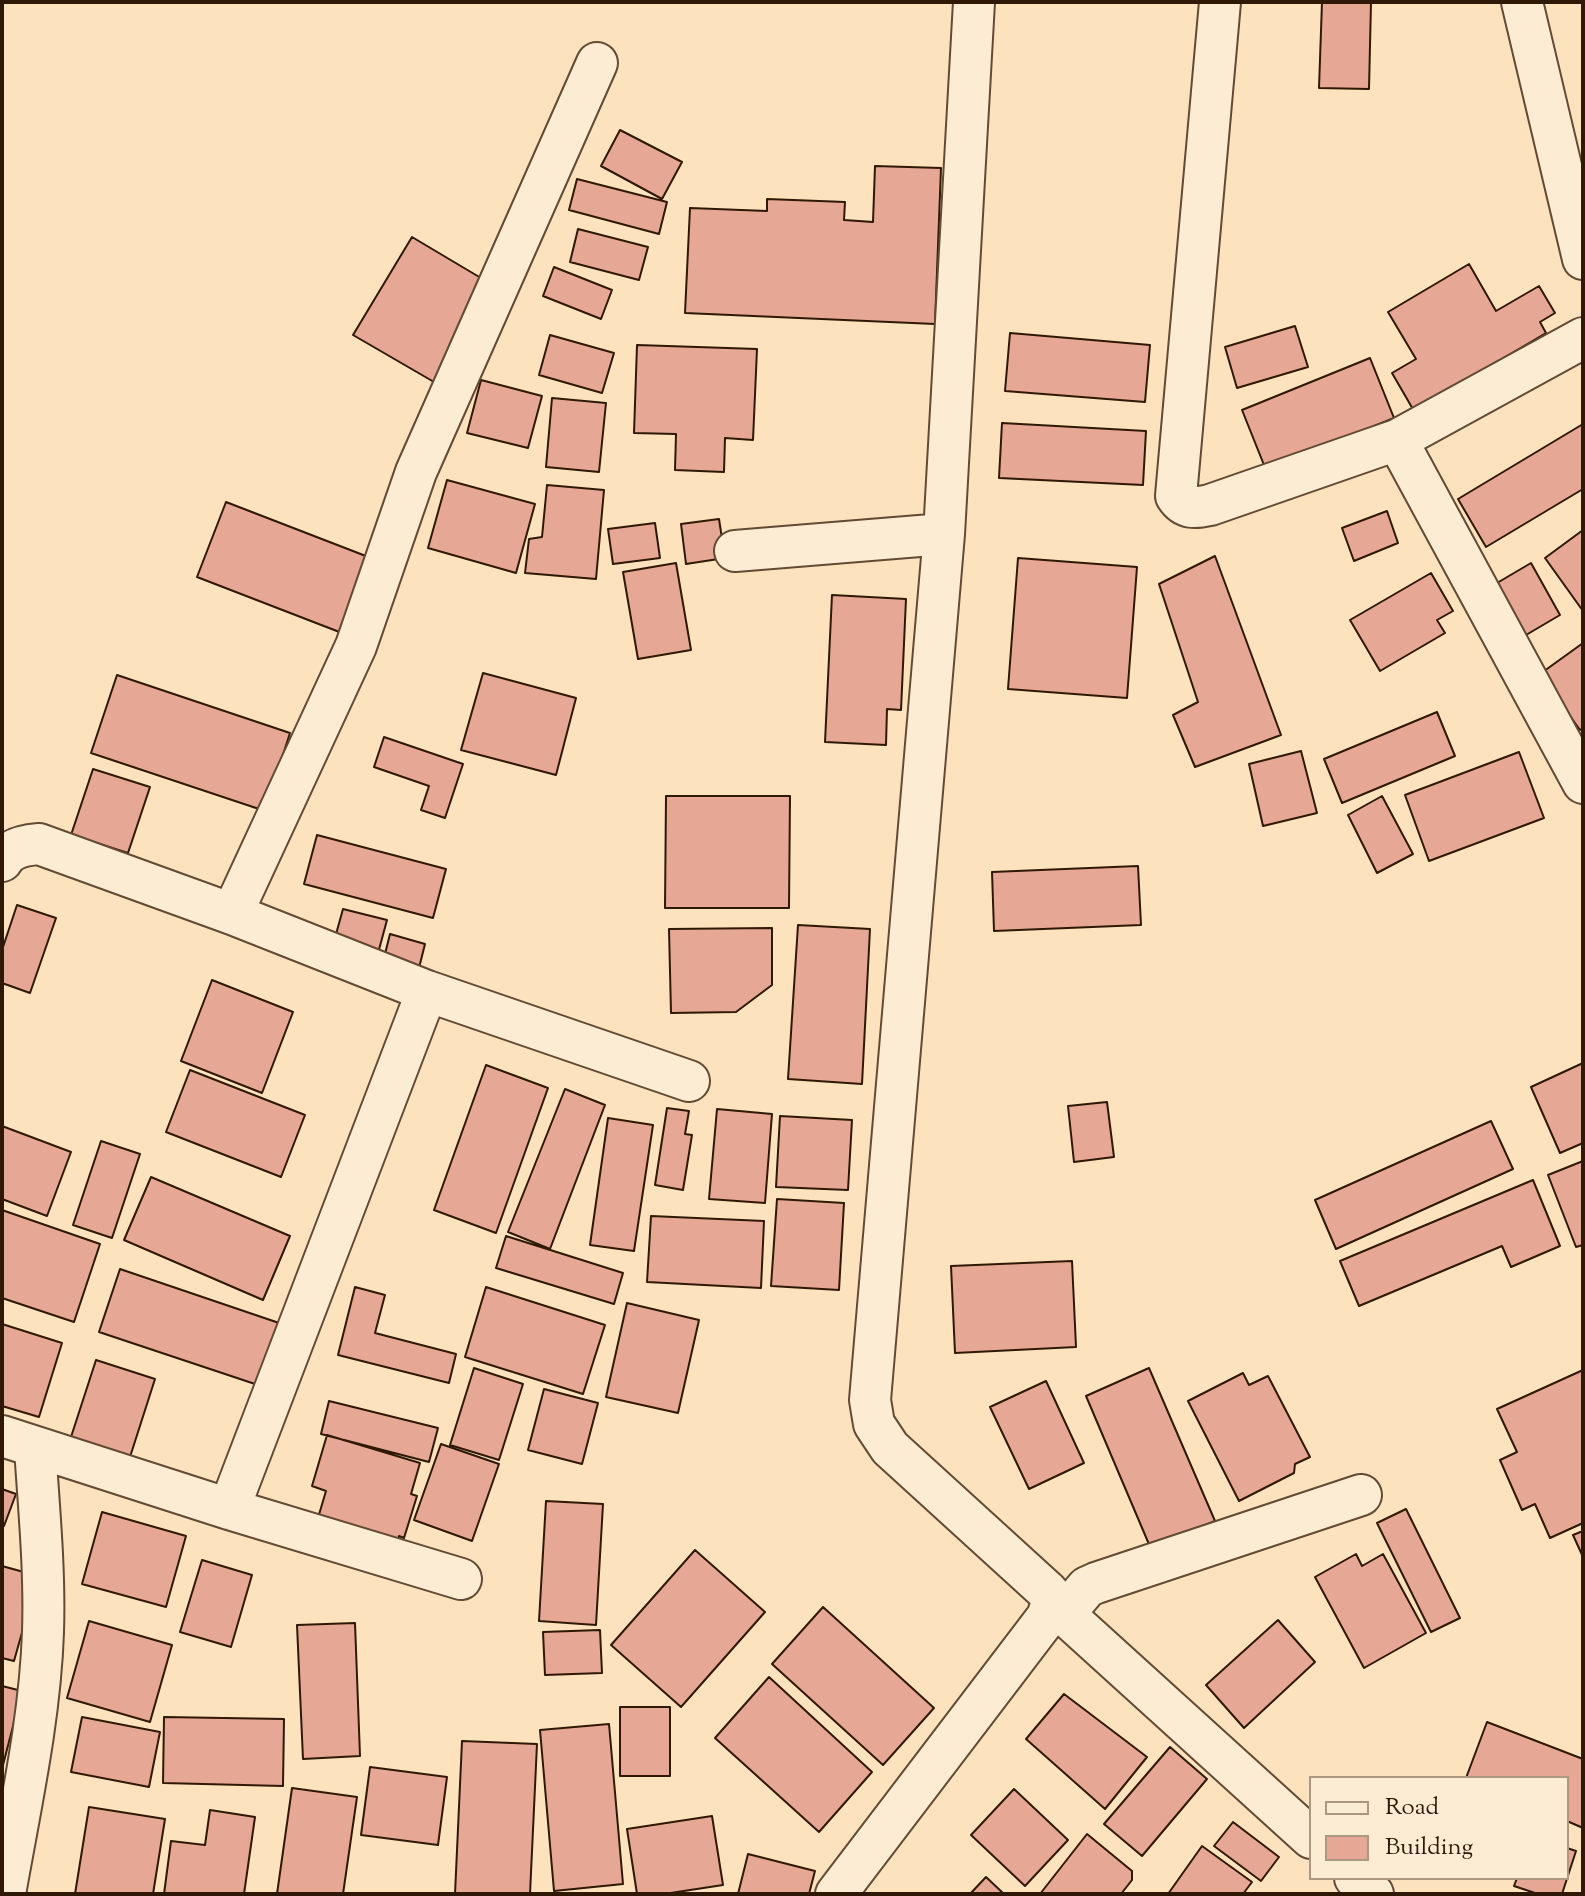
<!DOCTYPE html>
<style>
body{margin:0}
#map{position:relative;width:1585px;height:1896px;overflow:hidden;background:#fce2bd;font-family:"Sorts Mill Goudy",serif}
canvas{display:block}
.frame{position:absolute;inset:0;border:4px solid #2f1806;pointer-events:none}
.legend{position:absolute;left:1309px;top:1776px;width:260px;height:104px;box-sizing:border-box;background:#fdecd4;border:2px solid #ab9782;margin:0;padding:10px 14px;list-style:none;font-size:24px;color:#2f1806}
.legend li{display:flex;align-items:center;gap:16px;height:40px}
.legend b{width:40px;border:2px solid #ab9782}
</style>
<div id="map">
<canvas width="1585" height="1896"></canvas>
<div class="frame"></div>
<ul class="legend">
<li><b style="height:10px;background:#fdecd4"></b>Road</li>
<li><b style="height:22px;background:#e7a795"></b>Building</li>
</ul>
</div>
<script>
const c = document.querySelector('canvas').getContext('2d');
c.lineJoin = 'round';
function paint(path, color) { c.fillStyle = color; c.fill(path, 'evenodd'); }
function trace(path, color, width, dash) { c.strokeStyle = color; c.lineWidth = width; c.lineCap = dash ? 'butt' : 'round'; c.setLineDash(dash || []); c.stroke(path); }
const building = new Path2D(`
 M1322 2H1371L1369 89 1319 88Z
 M620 130 682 162 662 199 601 166Z
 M875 166 941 168 935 324 685 313 690 208 767 211V199L845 202 844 220 873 222Z
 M577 179 667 202 659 234 569 210Z
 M578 229 648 247 639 280 570 262Z
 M412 237 491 284 434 382 353 335Z
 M1469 264 1496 311 1539 286 1555 313 1540 322 1546 333 1414 411 1392 373 1416 359 1388 312Z
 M554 267 612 290 601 319 543 296Z
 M1295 326 1308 367 1237 388 1225 347Z
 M1010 333 1150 345 1145 402 1005 391Z
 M550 335 614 353 602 393 539 375Z
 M637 345 757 349 753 440 725 438 724 472 675 470 676 434 634 433Z
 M1370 358 1394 418 1266 470 1242 410Z
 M481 380 542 396 528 448 467 433Z
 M552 398 606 403 599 472 546 467Z
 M1002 423 1146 431 1143 485 999 478Z
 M1583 424V489L1486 547 1458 499Z
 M447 480 535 504 516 573 428 548Z
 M547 485 604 490 596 579 525 573 529 539 542 537Z
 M226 502 371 558 342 633 197 577Z
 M1387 511 1398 543 1354 561 1342 528Z
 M719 519 725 558 686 564 681 524Z
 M655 523 660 558 613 564 608 529Z
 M1583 530V611L1545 558Z
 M1215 556 1281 735 1195 767 1173 715 1198 702 1159 584Z
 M1018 558 1137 567 1127 698 1008 689Z
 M676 563 691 650 638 659 623 572Z
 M1531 563 1560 615 1526 635 1497 583Z
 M1431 573 1453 611 1437 620 1445 633 1380 671 1350 620Z
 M832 595 906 599 901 710 887 709 886 745 825 742Z
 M1583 643V728L1580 730 1540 674Z
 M483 673 576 698 556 775 461 750Z
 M117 675 290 733 265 811 91 753Z
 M1437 712 1455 756 1342 803 1324 759Z
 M384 737 463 764 445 818 421 810 429 786 374 767Z
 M1301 751 1317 813 1263 826 1249 764Z
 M1519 752 1544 818 1429 861 1405 795Z
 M93 769 150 787 128 853 71 835Z
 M666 796H790L789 908H665Z
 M1382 796 1413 854 1377 873 1348 815Z
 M317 835 446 869 433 918 304 884Z
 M1138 866 1141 925 994 931 992 872Z
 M17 905 56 918 30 993 2 983V950Z
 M343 909 387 920 377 957 333 945Z
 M798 925 870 929 862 1084 788 1079Z
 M772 928V985L736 1012 671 1013 669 929Z
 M390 934 425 944 418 972 383 962Z
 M212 980 293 1012 262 1093 181 1061Z
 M1583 1063V1143L1560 1153 1531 1087Z
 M486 1065 548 1088 496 1233 434 1210Z
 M190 1070 305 1115 281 1177 166 1132Z
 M565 1089 605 1105 550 1249 508 1232Z
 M1107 1102 1114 1157 1074 1162 1068 1106Z
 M667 1108 689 1111 685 1134 692 1135 683 1190 655 1185Z
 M717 1109 772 1114 765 1203 709 1199Z
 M780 1116 852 1120 848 1190 776 1187Z
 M608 1118 653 1125 634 1251 590 1245Z
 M1491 1121 1513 1169 1336 1249 1315 1200Z
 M2 1126 71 1152 47 1216 2 1199Z
 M101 1141 140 1154 112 1238 73 1225Z
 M1583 1161V1245L1576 1247 1548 1175Z
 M151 1177 290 1236 263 1300 124 1240Z
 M1533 1180 1560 1246 1511 1267 1502 1246 1359 1306 1340 1261Z
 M777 1199 844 1203 839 1290 771 1286Z
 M2 1210 100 1244 74 1322 2 1298Z
 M651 1216 764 1221 761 1288 647 1282Z
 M506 1236 623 1273 614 1304 496 1268Z
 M1072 1261 1076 1347 955 1353 951 1266Z
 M120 1269 285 1325 264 1387 99 1332Z
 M355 1287 385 1295 375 1333 456 1354 449 1383 338 1355Z
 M486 1287 605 1325 583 1394 465 1357Z
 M627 1303 699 1320 678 1413 606 1397Z
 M2 1324 62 1343 39 1417 2 1406Z
 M96 1360 155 1379 130 1457 71 1437Z
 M474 1368 523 1384 499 1460 450 1445Z
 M1149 1368 1215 1521 1151 1549 1086 1396Z
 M1583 1370V1523L1550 1538 1535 1504 1522 1510 1500 1460 1517 1452 1497 1409Z
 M1243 1373 1249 1385 1268 1376 1310 1457 1295 1464 1294 1473 1239 1501 1188 1401Z
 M1046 1381 1084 1463 1029 1489 990 1407Z
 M544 1389 598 1403 582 1464 528 1450Z
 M329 1401 438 1428 429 1462 321 1434Z
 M327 1435 420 1463 411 1494 417 1496 404 1538 399 1536 394 1553 315 1528 326 1491 312 1486Z
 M441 1444 499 1464 472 1541 414 1520Z
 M2 1489 16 1494 4 1526 2 1525Z
 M546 1501 603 1504 596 1625 539 1621Z
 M1406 1509 1460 1618 1431 1632 1377 1523Z
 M102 1512 186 1536 166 1607 82 1584Z
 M1583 1531V1557L1573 1535Z
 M695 1550 765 1612 681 1707 611 1645Z
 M1356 1554 1362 1566 1383 1554 1426 1633 1364 1668 1315 1577Z
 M202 1560 252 1575 231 1647 180 1632Z
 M2 1566 38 1576 14 1661 2 1658Z
 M823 1607 934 1708 883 1765 772 1664Z
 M1278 1620 1315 1662 1244 1728 1206 1685Z
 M89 1621 172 1645 150 1722 67 1698Z
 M355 1623 360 1756 303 1759 297 1625Z
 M600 1630 602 1673 545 1675 543 1632Z
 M769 1677 872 1772 819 1832 715 1738Z
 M2 1686 22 1691 2 1769Z
 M1064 1694 1147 1757 1105 1809 1026 1739Z
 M620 1707H670V1776H620Z
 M82 1717 160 1732 149 1787 71 1772Z
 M164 1717 284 1719 283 1786 163 1783Z
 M1487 1722 1583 1759V1828L1567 1821V1778H1466Z
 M609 1724 623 1884 554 1891 540 1730Z
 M462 1741 537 1744 530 1894H455Z
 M1170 1747 1207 1779 1142 1856 1104 1824Z
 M370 1767 447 1777 438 1845 361 1835Z
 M292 1788 357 1797 343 1894H277Z
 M1014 1789 1068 1840 1025 1886 971 1835Z
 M89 1807 165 1819 153 1894H75Z
 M210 1810 255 1817 244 1894H164L171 1841 205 1845Z
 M712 1816 723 1885 664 1894H637L627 1829Z
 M1233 1822 1279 1857 1261 1881 1214 1846Z
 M1087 1834 1132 1871V1880L1121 1894H1040Z
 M1202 1846 1252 1882 1243 1894H1168Z
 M1567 1848 1576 1851 1562 1894H1538L1514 1886 1517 1878H1567Z
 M748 1854 815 1871 809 1894H738Z
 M986 1877 1004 1894H970Z`);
paint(building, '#e7a795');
trace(building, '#2f1806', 2);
const minor = new Path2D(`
 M974 2 944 534 870 1400 874 1424 890 1448 1048 1592 1052 1603 1311 1838
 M1220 2 1176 496C1185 510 1196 508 1210 505L1397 440 1583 338
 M1522 2 1583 259
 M1397 440 1583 783
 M735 551 944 534
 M2 861C9 848 25 845 39 844L232 914 427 991 689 1081
 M232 914 356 646 416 472 597 63
 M2 1436 229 1509 461 1579
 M229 1509 427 991
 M1064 1614 1087 1587 1096 1583 1361 1495
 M1355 1878 1373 1894
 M5 1894C20 1808 40 1720 43 1632 45 1571 39 1509 35 1448
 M836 1894 1047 1617 1052 1603`);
trace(minor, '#624a34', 44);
trace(minor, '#fdecd4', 40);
</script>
